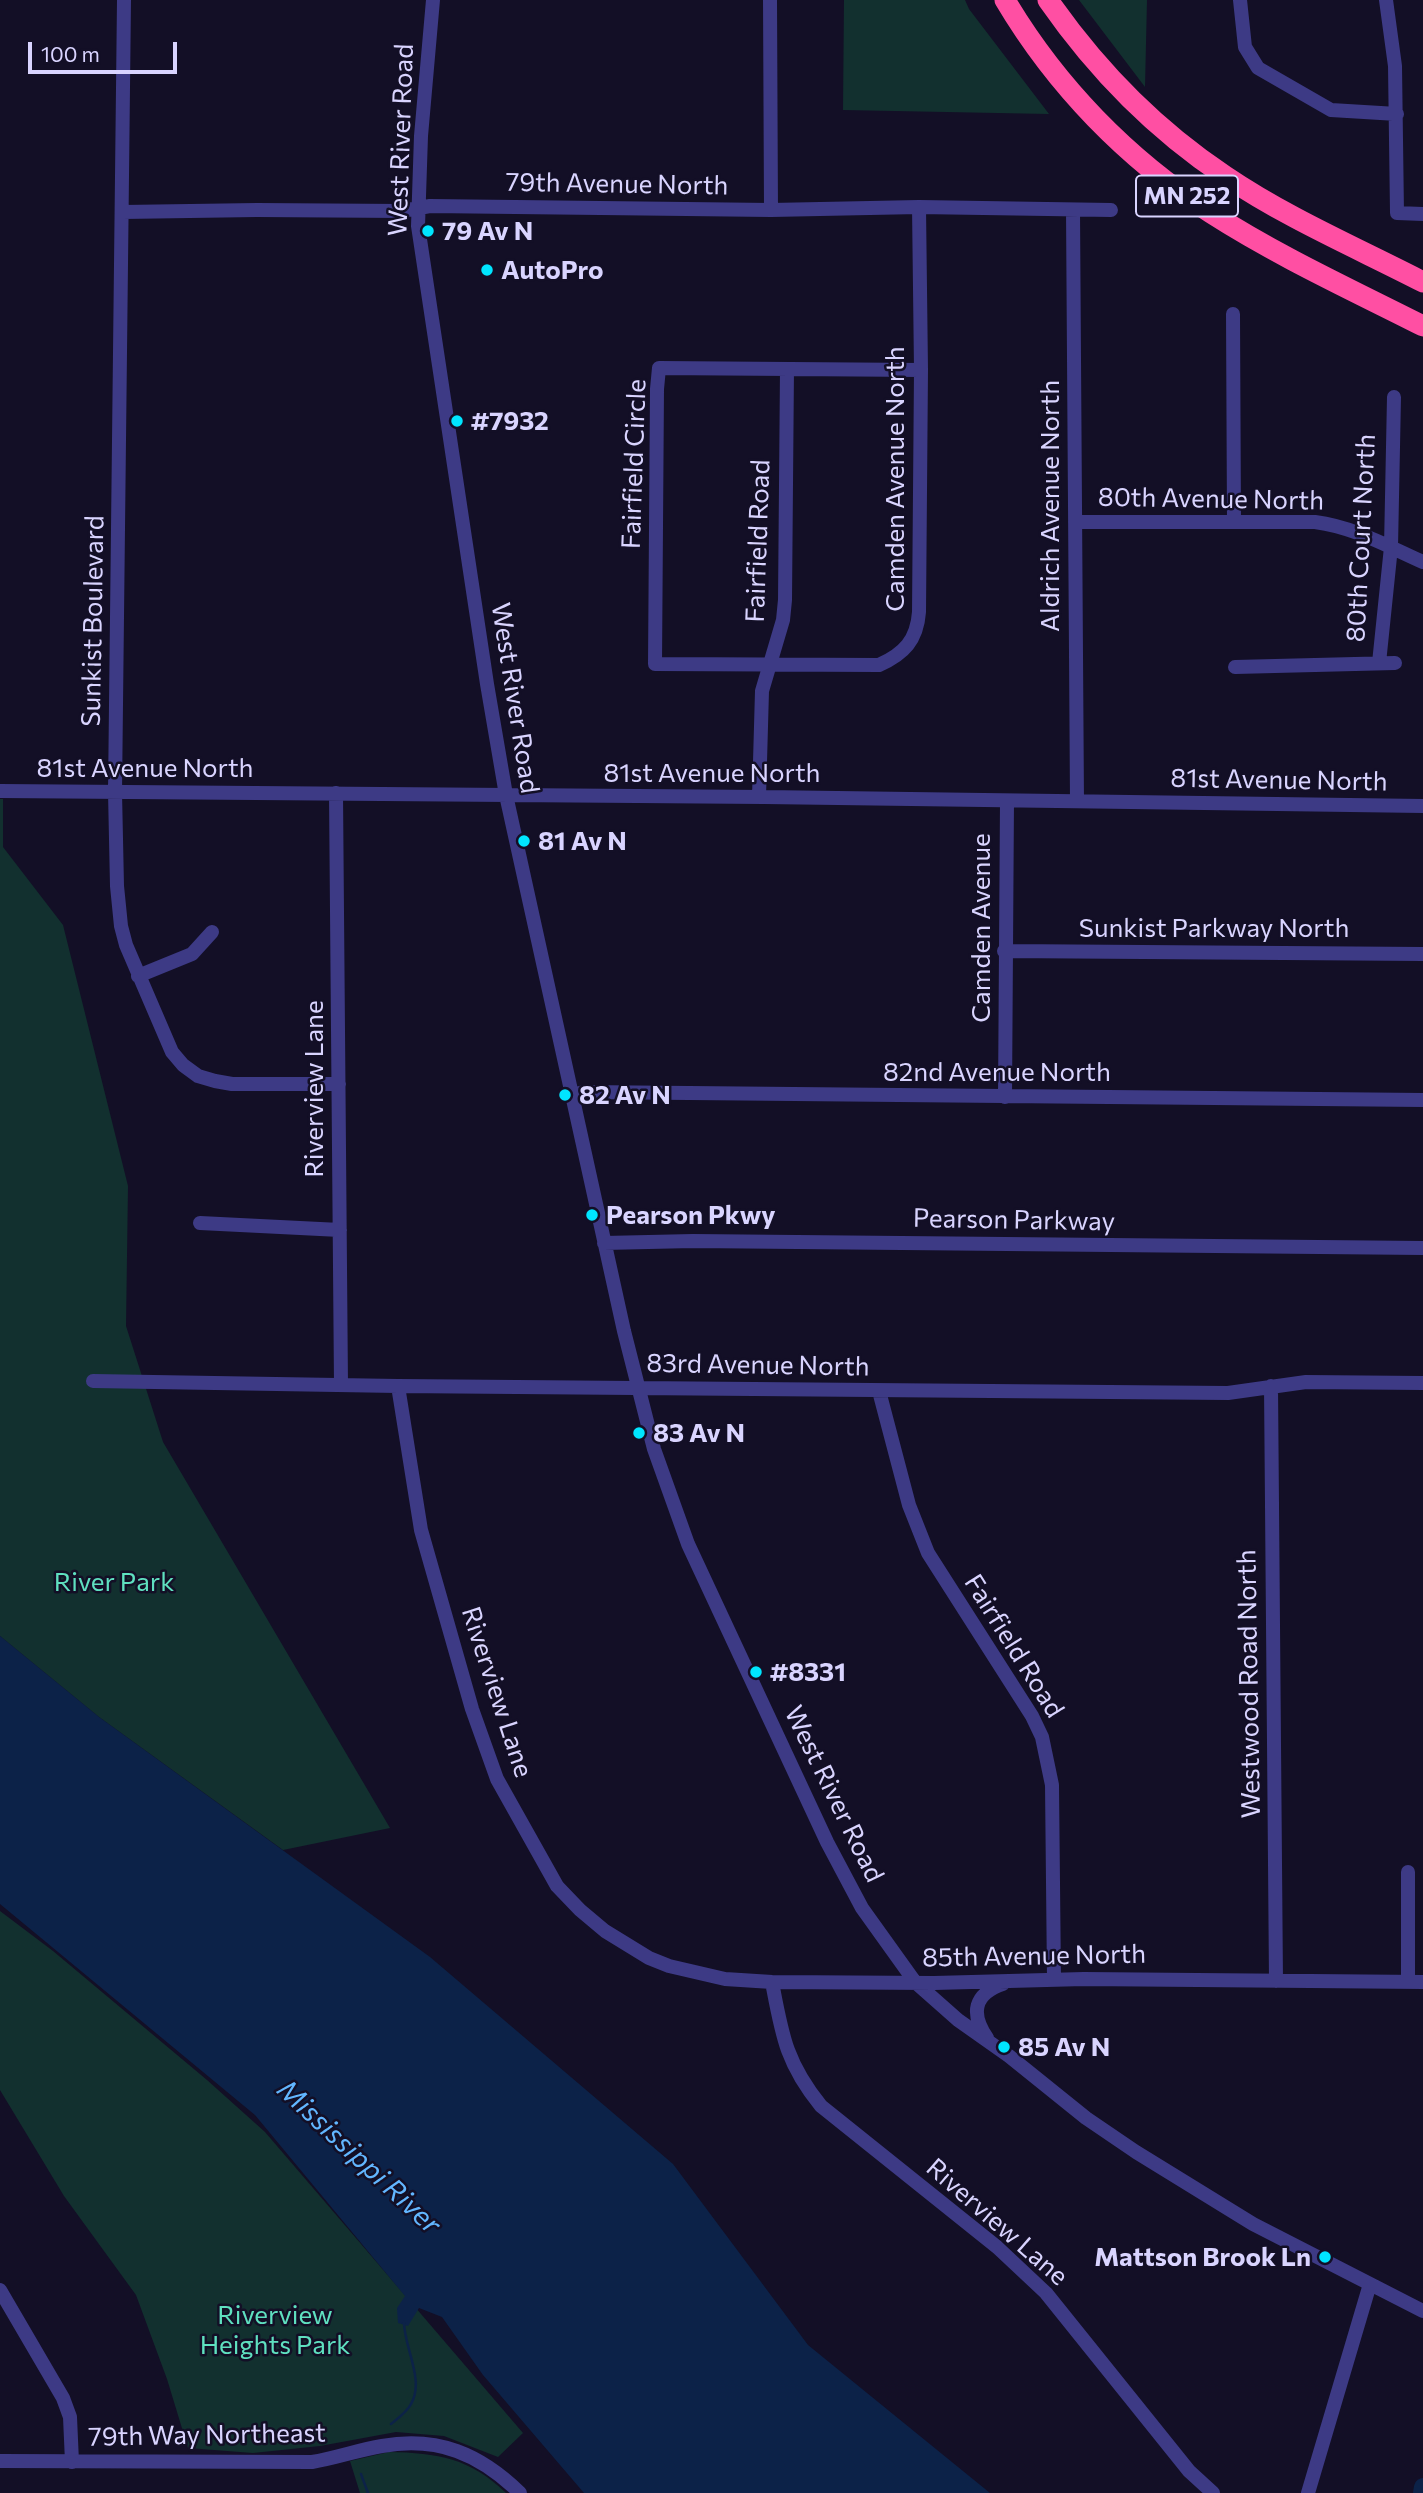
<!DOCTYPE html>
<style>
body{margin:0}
#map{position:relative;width:1423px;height:2493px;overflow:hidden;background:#130f26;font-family:Commissioner,sans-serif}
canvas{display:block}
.scale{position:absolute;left:28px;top:42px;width:149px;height:32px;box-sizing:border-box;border:4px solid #d9d4ff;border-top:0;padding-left:9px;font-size:21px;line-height:24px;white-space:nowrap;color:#d9d4ff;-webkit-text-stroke:5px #130f26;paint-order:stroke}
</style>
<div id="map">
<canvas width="1423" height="2493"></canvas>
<div class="scale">100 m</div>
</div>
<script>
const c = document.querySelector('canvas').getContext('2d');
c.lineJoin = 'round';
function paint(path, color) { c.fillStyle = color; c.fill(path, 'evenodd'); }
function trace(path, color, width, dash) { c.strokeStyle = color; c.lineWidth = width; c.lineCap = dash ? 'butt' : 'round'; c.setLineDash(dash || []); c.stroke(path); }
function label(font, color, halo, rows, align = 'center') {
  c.font = font + ' Commissioner,sans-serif'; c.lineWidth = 5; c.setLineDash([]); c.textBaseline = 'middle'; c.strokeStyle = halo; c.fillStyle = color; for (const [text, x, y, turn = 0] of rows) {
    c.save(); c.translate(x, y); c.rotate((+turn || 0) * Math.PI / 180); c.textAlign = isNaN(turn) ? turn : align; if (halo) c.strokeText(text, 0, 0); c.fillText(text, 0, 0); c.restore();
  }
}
paint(new Path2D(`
 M844 0H965L969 9 1049 114 843 110Z
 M1079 0H1147L1145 87Z
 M0 799H3V847L63 925 128 1186 126 1326 163 1442 390 1828 283 1850 99 1717 0 1636Z
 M0 1911 53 1951 207 2080 265 2132 523 2433 498 2457 444 2436 396 2432 320 2446 253 2453 188 2448 167 2379 136 2295 64 2196 0 2090Z
 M389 2452C438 2453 470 2458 506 2493H360L350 2461Z`), '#12302f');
paint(new Path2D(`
 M0 1636 99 1717 430 1957 673 2164 808 2345 990 2493H584L483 2375 442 2317 419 2308 408 2326 398 2323 397 2308 405 2296 255 2115 0 1904Z`), '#0c2248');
trace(new Path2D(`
 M391 2424C397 2419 407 2412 411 2404 425 2380 404 2348 404 2322
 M361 2474 368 2493`), '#0c2248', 2.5);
trace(new Path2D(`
 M1422 2493 1423 2487`), '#0c2248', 18);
trace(new Path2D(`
 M124 0 115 792 117 886 121 926 126 945 172 1052 183 1065 198 1076 215 1081 232 1084H339
 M433 0 421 136 418 226 487 684 506 795 624 1331 654 1449 688 1544 827 1842 862 1908 915 1982 958 2020 1009 2056 1086 2118 1136 2152 1253 2224 1423 2311
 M770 0 771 210
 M1240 0 1245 47 1258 68 1331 110 1397 114
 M1386 0 1395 66 1397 213 1423 214
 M919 207 921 370 919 612C917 640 904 654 879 665L655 664 657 389 659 368 921 370
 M1073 210 1077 801
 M123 212 257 210 402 211 430 206 771 210 919 207 1111 210
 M1233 314 1234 522
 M1075 522H1315C1354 527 1387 546 1423 562
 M1379 663 1391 547 1394 397
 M1235 667 1395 663
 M0 791 764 797 1423 806
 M336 793 341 1385
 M759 797 762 691 783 620 785 600 787 369
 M1004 951 1423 954
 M138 976 192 954 212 932
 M571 1095 584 1092 1423 1100
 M1005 1097 1007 801
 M200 1223 340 1230
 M604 1243 693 1241 1423 1248
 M93 1381 398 1386 1228 1393 1306 1382 1423 1383
 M398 1386 421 1530 472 1709 497 1779 557 1886 580 1910 605 1931 649 1958 669 1966 725 1979 772 1982 934 1983 1084 1979 1423 1982
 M1271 1386 1276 1981
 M879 1391 909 1505 928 1553 1032 1716 1042 1737 1052 1785 1054 1980
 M1408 1872V1982
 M772 1982C782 2035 786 2063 821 2106L997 2247 1046 2293 1189 2471 1213 2493
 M987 2038C970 2013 974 1994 1003 1984
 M0 2290 63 2398 70 2417 72 2462
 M0 2461 312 2462C336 2458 358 2450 382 2446 438 2436 480 2454 520 2493
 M1308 2493 1370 2284`), '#3d3a85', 14);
trace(new Path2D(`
 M1005 0C1056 86 1127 159 1211 213 1278 256 1352 290 1423 326
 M1048 0C1096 69 1156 130 1225 176 1287 218 1357 248 1423 282`), '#ff4fa3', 21);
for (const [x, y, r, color] of [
 [428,231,7,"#00e5ff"],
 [487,270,7,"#00e5ff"],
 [457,421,7,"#00e5ff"],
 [524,841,7,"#00e5ff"],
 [565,1095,7,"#00e5ff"],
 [592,1215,7,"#00e5ff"],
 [639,1433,7,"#00e5ff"],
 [756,1672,7,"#00e5ff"],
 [1004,2047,7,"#00e5ff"],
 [1325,2257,7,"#00e5ff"]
]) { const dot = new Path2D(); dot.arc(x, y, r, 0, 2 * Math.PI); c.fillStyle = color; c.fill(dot); trace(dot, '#130f26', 2.5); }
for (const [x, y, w] of [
 [1187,196,102]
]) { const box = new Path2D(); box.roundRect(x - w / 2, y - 20.5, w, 41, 5); c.fillStyle = '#130f26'; c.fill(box); trace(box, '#d9d4ff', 2); }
label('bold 24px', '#d9d4ff', null, [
 ["MN 252",1187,196]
]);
label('26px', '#d9d4ff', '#130f26', [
 ["West River Road",401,140,-88],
 ["79th Avenue North",617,184,1],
 ["Fairfield Circle",634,464,-88],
 ["Camden Avenue North",895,479,-90],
 ["80th Avenue North",1211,499,1],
 ["Aldrich Avenue North",1050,506,-90],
 ["80th Court North",1361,538,-87],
 ["Fairfield Road",758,541,-88],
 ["Sunkist Boulevard",93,621,-89],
 ["West River Road",515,698,81],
 ["81st Avenue North",145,768],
 ["81st Avenue North",712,773],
 ["81st Avenue North",1279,780,1],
 ["Camden Avenue",981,928,-90],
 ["Sunkist Parkway North",1214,928],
 ["82nd Avenue North",997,1072],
 ["Riverview Lane",314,1089,-90],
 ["Pearson Parkway",1014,1220,1],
 ["83rd Avenue North",758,1365,1],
 ["Fairfield Road",1014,1646,58],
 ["Westwood Road North",1249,1684,-91],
 ["Riverview Lane",497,1692,72],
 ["West River Road",834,1794,64],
 ["85th Avenue North",1034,1956,-1],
 ["Riverview Lane",997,2222,41],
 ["79th Way Northeast",207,2435,-1]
]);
label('bold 26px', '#d9d4ff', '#130f26', [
 ["79 Av N",442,231],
 ["AutoPro",501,270],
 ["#7932",471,421],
 ["81 Av N",538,841],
 ["82 Av N",579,1095],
 ["Pearson Pkwy",606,1215],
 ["83 Av N",653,1433],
 ["#8331",770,1672],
 ["85 Av N",1018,2047],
 ["Mattson Brook Ln",1311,2257,"right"]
], 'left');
label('26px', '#5fe0c0', '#130f26', [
 ["River Park",114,1582],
 ["Riverview",275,2315],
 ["Heights Park",275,2345]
]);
label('italic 28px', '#62b6ff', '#130f26', [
 ["Mississippi River",359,2157,43]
]);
</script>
